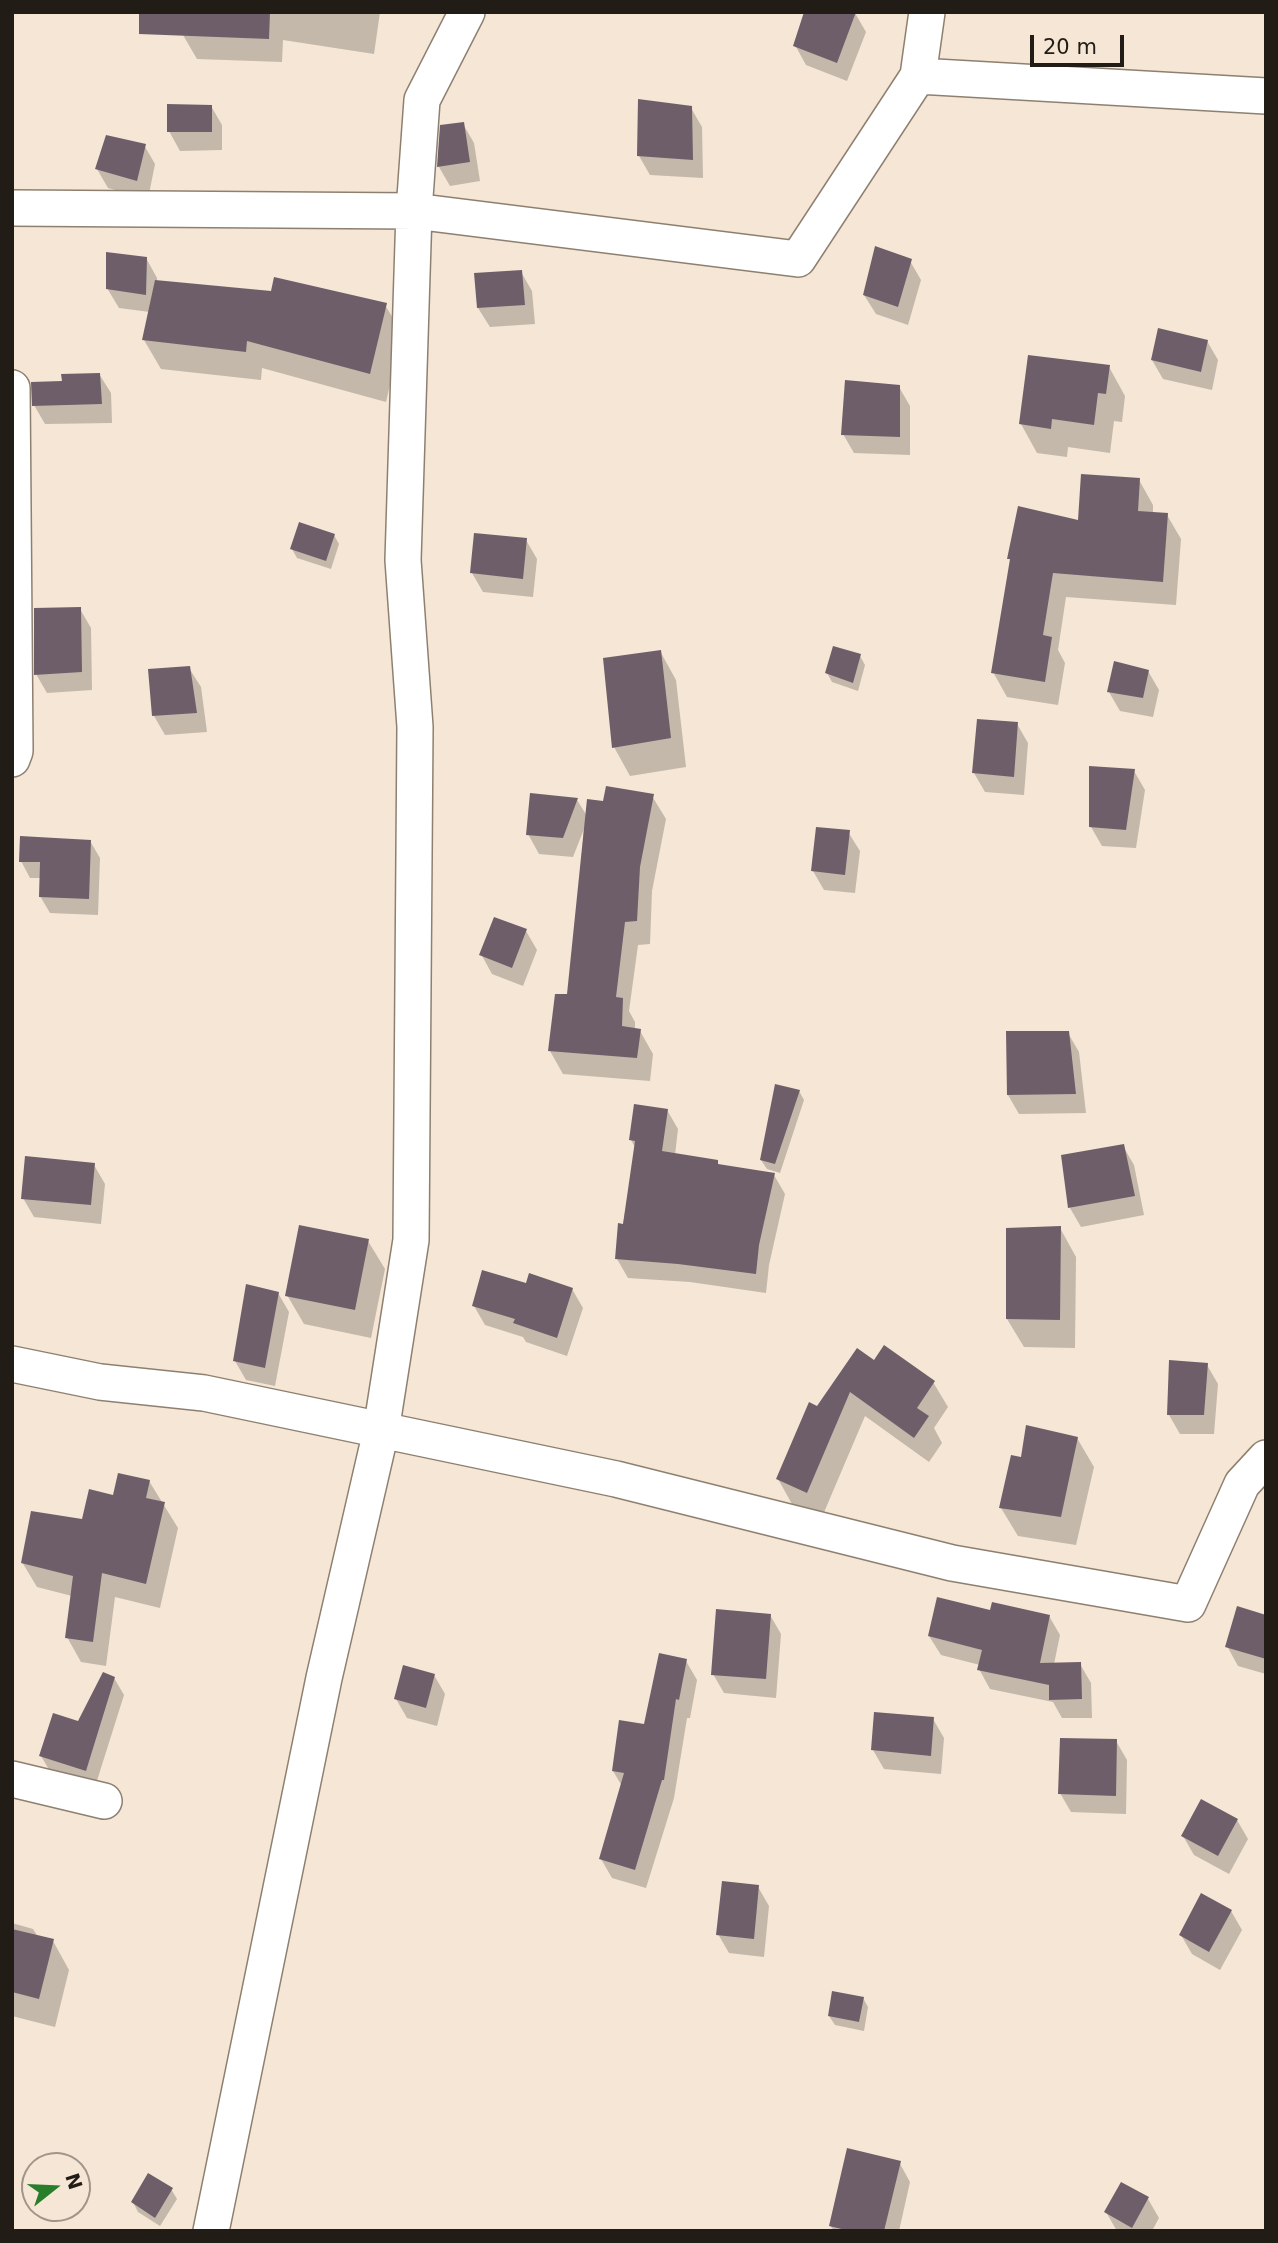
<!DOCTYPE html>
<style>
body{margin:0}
#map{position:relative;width:1278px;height:2243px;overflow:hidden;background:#f5e6d5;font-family:"DejaVu Sans",sans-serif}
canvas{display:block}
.frame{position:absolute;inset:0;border:14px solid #221c16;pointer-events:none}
.north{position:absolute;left:21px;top:2152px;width:70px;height:70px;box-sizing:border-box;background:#f5e6d5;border:2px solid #a19589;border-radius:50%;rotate:72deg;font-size:19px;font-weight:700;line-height:28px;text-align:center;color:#221c16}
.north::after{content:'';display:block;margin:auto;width:24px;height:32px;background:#287e2b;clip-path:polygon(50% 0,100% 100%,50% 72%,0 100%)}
.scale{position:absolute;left:1030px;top:35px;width:94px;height:32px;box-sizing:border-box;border:4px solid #221c16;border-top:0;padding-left:9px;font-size:21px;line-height:24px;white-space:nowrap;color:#221c16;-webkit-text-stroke:5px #f5e6d5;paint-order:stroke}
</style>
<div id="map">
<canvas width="1278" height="2243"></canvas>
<div class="frame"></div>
<div class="north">N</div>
<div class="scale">20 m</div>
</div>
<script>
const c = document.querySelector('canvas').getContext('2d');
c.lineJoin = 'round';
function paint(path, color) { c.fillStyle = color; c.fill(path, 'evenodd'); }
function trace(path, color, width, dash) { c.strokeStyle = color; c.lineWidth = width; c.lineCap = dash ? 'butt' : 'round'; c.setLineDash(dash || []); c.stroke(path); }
paint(new Path2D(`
 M184 12H380L374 54 283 40 282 62 197 59 183 35Z
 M855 13 866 32 847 81 806 65 795 45Z
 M211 106 222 125V150L180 151 169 131Z
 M691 108 702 127 703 178 650 175 639 156Z
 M463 124 474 143 480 181 450 186 439 167Z
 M144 145 155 164 148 199 108 188 97 169Z
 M146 258 157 278V282L385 305 402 333 386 402 262 368 261 380 161 369 144 340 150 312 119 308 107 288Z
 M910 261 921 280 908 325 876 314 864 295Z
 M521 272 532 291 535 324 490 327 478 308Z
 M1207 341 1218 360 1212 390 1163 379 1152 360Z
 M1109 367 1125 396 1122 422 1114 421 1110 453 1068 447 1067 457 1037 453 1021 424Z
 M99 374 111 393 112 423 45 424 34 405Z
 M899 387 910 406V455L854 453 843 434Z
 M1139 480 1153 505V513L1167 515 1181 539 1176 605 1066 597 1058 650 1065 663 1058 705 1007 697 993 672 1011 562 1009 558 1080 523Z
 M334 535 339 544 331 569 297 558 292 549Z
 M526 540 537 559 533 597 483 592 472 573Z
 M80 609 91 628 92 690 47 693 36 674Z
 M660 651 676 680 686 767 630 776 614 747Z
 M860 656 865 665 858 691 832 682 827 673Z
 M189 668 201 687 207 732 165 735 154 716Z
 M1148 671 1159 690 1153 717 1120 711 1109 692Z
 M1017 724 1028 743 1024 795 985 792 974 773Z
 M1134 771 1145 790 1136 848 1102 846 1091 827Z
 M652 796 666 819 652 891 650 944 638 945 629 1011 635 1022V1030L640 1031 653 1054 650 1081 563 1074 550 1051 569 996 584 829 573 857 539 854 528 834 577 800 587 816 605 802Z
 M848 832 860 851 855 893 824 890 813 871Z
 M90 841 100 858 98 915 50 913 40 896 41 878H30L21 861Z
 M526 931 537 950 523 986 492 974 481 954Z
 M1068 1033 1079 1052 1086 1113 1019 1114 1008 1095Z
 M799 1091 804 1100 780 1173 767 1169 761 1160Z
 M667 1110 678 1129 675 1155 717 1162 720 1166 774 1175 785 1194 769 1265 766 1293 690 1282 628 1278 617 1259 636 1149 631 1140Z
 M1123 1146 1134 1165 1144 1215 1081 1227 1070 1208Z
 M94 1165 105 1184 101 1224 34 1217 23 1198Z
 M1060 1228 1076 1257 1075 1348 1024 1347 1007 1319Z
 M368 1241 385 1269 371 1338 304 1324 287 1295Z
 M572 1289 583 1308 567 1356 526 1342 523 1337 485 1325 474 1306Z
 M278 1293 289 1312 275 1386 246 1380 235 1361Z
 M875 1362 933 1382 948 1407 934 1428 942 1443 929 1462 865 1416 822 1517 792 1504 778 1479 818 1408Z
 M1207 1365 1218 1384 1214 1434H1180L1169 1415Z
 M1077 1438 1094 1467 1076 1545 1018 1536 1001 1508 1023 1459Z
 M149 1481 178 1528 160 1608 115 1597 106 1666 81 1662 67 1637 72 1596 37 1587 22 1562 83 1521 115 1497Z
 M991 1613 1049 1616 1060 1635 1054 1664H1080L1091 1683 1092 1718H1062L1053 1702 990 1689 979 1669 980 1665 941 1655 929 1636Z
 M770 1615 781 1634 776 1698 724 1693 713 1674Z
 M1266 1617V1674L1238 1666 1227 1646Z
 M686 1661 697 1680 690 1718H687L674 1798 646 1888 612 1878 601 1859 622 1786 613 1771Z
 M434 1675 445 1694 437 1726 407 1718 396 1699Z
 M114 1678 124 1695 95 1787 51 1773 41 1756 79 1723Z
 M933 1719 944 1738 941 1774 884 1769 873 1750Z
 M1116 1741 1127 1760 1126 1814 1071 1812 1060 1793Z
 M1237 1820 1248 1839 1229 1874 1194 1855 1183 1836Z
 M758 1887 769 1906 764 1957 729 1953 718 1934Z
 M1231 1911 1242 1930 1220 1970 1192 1954 1181 1935Z
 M12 1923 33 1929 38 1937 53 1941 69 1970 55 2027 12 2016Z
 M863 1998 868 2007 864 2031 835 2025 829 2016Z
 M899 2162 910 2182 899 2231H834L830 2225Z
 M171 2189 177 2199 160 2226 138 2212 133 2202Z
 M1148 2199 1159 2218 1152 2231H1117L1106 2212Z`), '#0003');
paint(new Path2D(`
 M139 12H270L269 39 139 34Z
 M804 12H856L837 63 793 46Z
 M638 99 692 106 693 160 637 156Z
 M167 104 212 105V132H167Z
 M464 122 470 162 437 167 440 125Z
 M106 135 146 144 137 181 95 169Z
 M875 246 912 259 898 307 863 295Z
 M106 252 147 257 146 295 106 289Z
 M522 270 525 305 477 308 474 273Z
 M274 277 387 303 370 374 247 341 246 352 142 340 155 280 271 291Z
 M1158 328 1208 340 1201 372 1151 360Z
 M1028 355 1110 365 1106 394 1098 393 1094 425 1052 419 1051 429 1019 424Z
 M100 373 102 404 32 406 31 382 62 381 61 374Z
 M845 380 900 385V437L841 435Z
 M1081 474 1140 478 1138 511 1168 513 1163 582 1053 573 1043 635 1052 637 1045 682 991 673 1010 559H1007L1018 506 1078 520Z
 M299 522 335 534 326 561 290 549Z
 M474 533 527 538 523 579 470 573Z
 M81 607 82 672 34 675V608Z
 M833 646 861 654 853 683 825 673Z
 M661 650 671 738 612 748 603 658Z
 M1114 661 1149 670 1143 698 1107 692Z
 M190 666 197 713 152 716 148 669Z
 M977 719 1018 722 1014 777 972 773Z
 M1089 766 1135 769 1126 830 1089 827Z
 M606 786 654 794 640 867 637 921 625 922 616 997 623 998 622 1026 641 1029 637 1058 548 1051 555 994H567L587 799 603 801Z
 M530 793 578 798 563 838 526 835Z
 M816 827 850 830 845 875 811 871Z
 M20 836 91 840 89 899 39 897 40 862H19Z
 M494 917 527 929 512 968 479 955Z
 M1006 1031H1069L1076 1094 1007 1095Z
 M775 1084 800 1090 775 1164 760 1160Z
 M634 1104 668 1109 662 1151 718 1160V1164L775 1173 759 1245 756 1274 678 1264 615 1259 618 1223 623 1224 635 1141 629 1140Z
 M1124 1144 1135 1196 1068 1208 1061 1155Z
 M25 1156 95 1163 91 1205 21 1199Z
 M299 1225 369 1239 355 1310 285 1296Z
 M1061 1226 1060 1320 1006 1319V1228Z
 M482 1270 526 1283 529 1273 573 1288 557 1338 513 1323 515 1319 472 1306Z
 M246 1284 279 1292 265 1368 233 1361Z
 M884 1345 935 1381 917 1408 929 1416 914 1438 850 1392 807 1493 776 1479 809 1402 817 1406 857 1348 874 1360Z
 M1169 1360 1208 1363 1204 1415H1167Z
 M1026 1425 1078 1437 1061 1517 999 1508 1011 1455 1021 1457Z
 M118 1473 150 1480 146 1498 165 1502 146 1584 102 1573 93 1642 65 1638 73 1576 21 1563 31 1511 82 1519 89 1489 113 1495Z
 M937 1597 990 1610 992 1602 1050 1615 1040 1663 1081 1662 1082 1699 1049 1700V1685L977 1670 982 1650 928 1636Z
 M1237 1606 1266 1615V1659L1225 1647Z
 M716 1609 771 1614 766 1679 711 1675Z
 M659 1653 687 1659 679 1700 676 1699 664 1780H662L635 1870 599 1859 624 1773 612 1771 619 1720 644 1724Z
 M403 1665 435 1674 426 1708 394 1699Z
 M103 1672 115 1677 86 1771 39 1756 53 1713 78 1721Z
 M874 1712 934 1717 931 1756 871 1750Z
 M1060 1738 1117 1739 1116 1796 1058 1794Z
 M1201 1799 1238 1819 1218 1856 1181 1836Z
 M722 1881 759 1885 754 1939 716 1935Z
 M1201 1893 1232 1910 1209 1952 1179 1935Z
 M12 1929 54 1939 39 1999 12 1992Z
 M832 1991 864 1997 859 2022 828 2016Z
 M847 2148 901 2161 884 2231H850L829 2226Z
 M148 2173 173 2188 155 2218 131 2202Z
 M1121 2182 1149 2197 1132 2228 1104 2212Z`), '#6e5e6a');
const street = new Path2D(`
 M918 76 1266 96
 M12 208 414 211 798 259 918 76 927 12
 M12 388 15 751 12 759
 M12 1364 100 1382 204 1393 616 1479 952 1563 1188 1604 1242 1484 1266 1458
 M12 1779 104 1801
 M211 2231 324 1678 381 1431 411 1240 415 727 403 560 414 211 422 100 467 12`);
trace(street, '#8e8071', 38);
trace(street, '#fff', 35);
</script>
